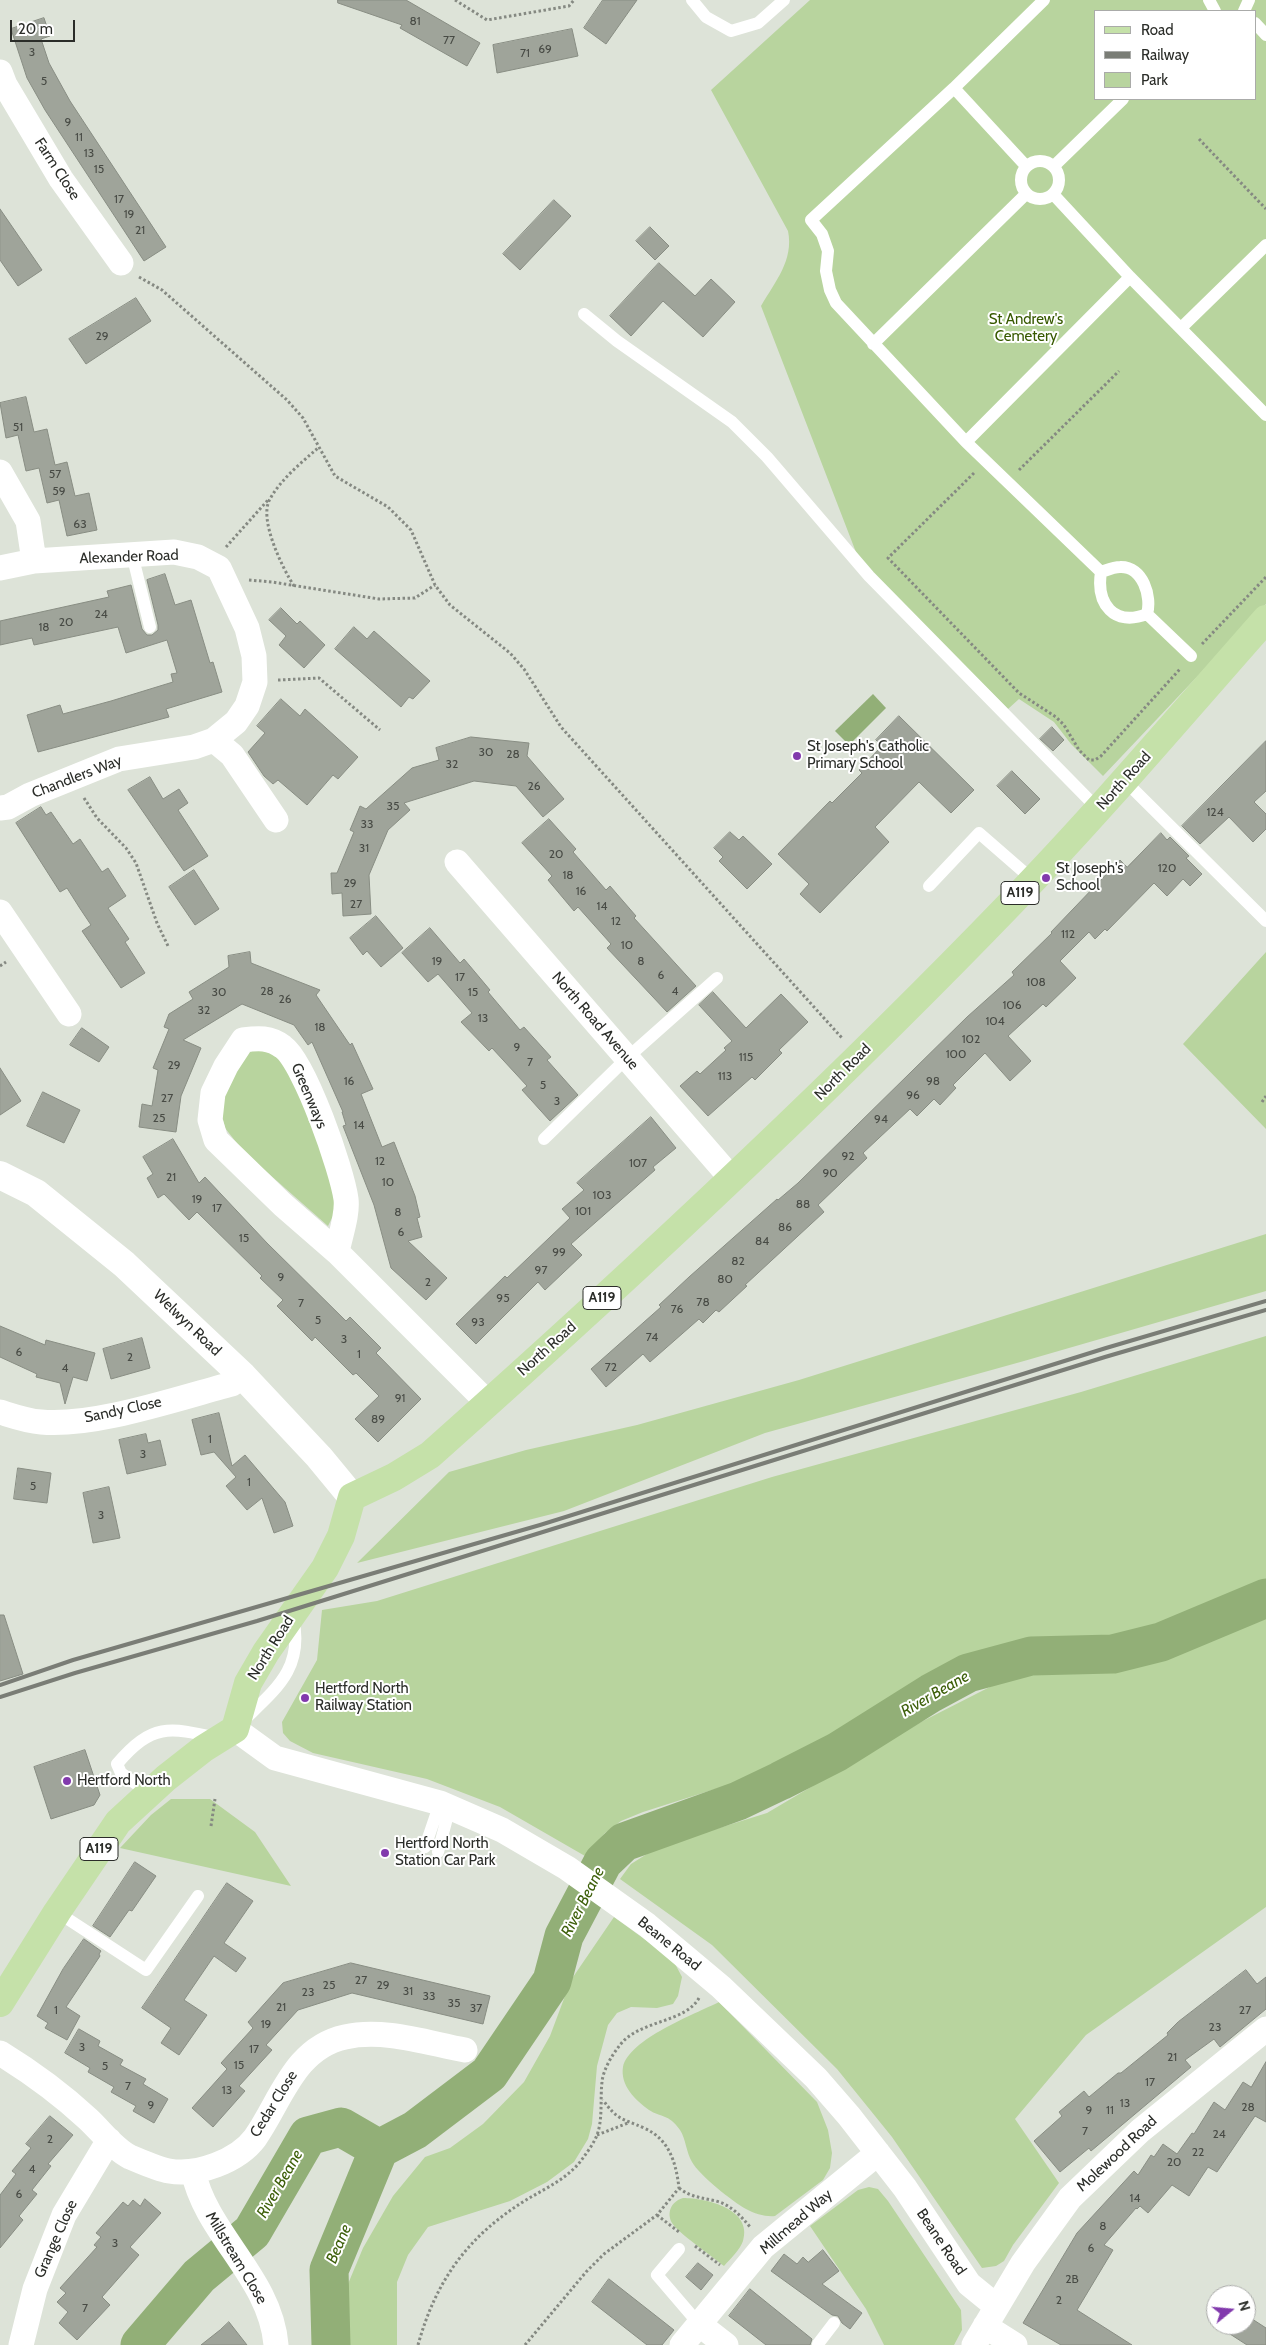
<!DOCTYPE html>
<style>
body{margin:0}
#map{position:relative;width:1266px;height:2345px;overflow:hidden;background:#dde3d8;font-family:Cabin,sans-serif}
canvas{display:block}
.legend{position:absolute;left:1094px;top:10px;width:162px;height:90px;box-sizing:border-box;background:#fff;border:1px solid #aaaba9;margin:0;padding:6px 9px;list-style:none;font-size:15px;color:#2b2d29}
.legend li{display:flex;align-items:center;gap:10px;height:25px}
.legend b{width:25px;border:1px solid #aaaba9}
.north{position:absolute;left:1206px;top:2285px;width:50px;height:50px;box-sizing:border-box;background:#fff;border:1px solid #aaaba9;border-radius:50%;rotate:73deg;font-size:14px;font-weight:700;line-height:20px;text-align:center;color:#2b2d29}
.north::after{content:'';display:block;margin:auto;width:18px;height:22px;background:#823aad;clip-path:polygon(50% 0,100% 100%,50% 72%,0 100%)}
.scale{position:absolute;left:10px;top:20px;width:65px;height:22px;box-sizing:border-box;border:2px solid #2b2d29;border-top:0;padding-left:6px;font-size:15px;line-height:18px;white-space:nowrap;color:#2b2d29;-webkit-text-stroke:4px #fff;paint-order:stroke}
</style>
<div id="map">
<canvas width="1266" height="2345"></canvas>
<ul class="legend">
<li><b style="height:6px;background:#c5e1a9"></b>Road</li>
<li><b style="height:6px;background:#7a7d76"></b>Railway</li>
<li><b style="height:14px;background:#b8d49e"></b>Park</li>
</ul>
<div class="north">N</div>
<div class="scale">20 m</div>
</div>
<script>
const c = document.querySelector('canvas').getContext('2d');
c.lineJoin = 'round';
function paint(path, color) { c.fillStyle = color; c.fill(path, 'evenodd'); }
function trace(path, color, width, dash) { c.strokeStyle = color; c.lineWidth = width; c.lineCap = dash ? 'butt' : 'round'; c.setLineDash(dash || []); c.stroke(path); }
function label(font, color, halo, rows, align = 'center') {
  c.font = font + ' Cabin,sans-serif'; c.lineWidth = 4; c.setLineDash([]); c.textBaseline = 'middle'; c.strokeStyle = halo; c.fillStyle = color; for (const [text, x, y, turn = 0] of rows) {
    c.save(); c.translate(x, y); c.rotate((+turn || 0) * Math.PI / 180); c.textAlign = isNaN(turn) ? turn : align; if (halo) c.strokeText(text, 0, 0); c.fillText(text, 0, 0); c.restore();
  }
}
paint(new Path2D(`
 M810 0H1266V604L1103 776 1071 744 1054 722 1019 699 1008 709 859 560 761 306C775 282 794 260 788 231L711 90ZM1095 11H1255V99H1095Z
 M1266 952V1129L1183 1044Z
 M263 1047 282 1057 297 1083 329 1175 337 1208 328 1226 243 1151 225 1128 221 1112 226 1090 244 1054Z
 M1266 1234V1291L1024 1361 765 1433 564 1511 357 1563 449 1472 526 1450 637 1425 799 1380Z
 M1266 1336V1585L1210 1611 1148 1634 1120 1639 1028 1643 990 1651 958 1663 862 1720 831 1742 731 1784 643 1812 621 1821 605 1833 585 1856 500 1807 427 1779 313 1753 290 1741 283 1733 282 1722 317 1660 322 1610 377 1601 772 1477 1081 1392Z
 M1266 1616V1907L1086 2035 1015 2119 1059 2183 1013 2245 1004 2261 996 2266 982 2268 892 2137 837 2069 712 1945 620 1879 631 1864 658 1847 767 1813 919 1723 1031 1666C1065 1662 1101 1669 1135 1662 1180 1653 1224 1635 1266 1616Z
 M171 1799H210L255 1832 291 1886 120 1848 151 1815Z
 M614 1917 673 1960 682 1977 678 1996 673 2004 657 2008 631 2007 617 2013 608 2025 597 2066 592 2124 588 2139 574 2162 547 2182 510 2201 428 2227 408 2255 397 2282V2345H342L340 2331 343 2296 363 2248 393 2196 425 2157 450 2148 483 2124 524 2082 550 2036 571 1980Z
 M719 2002 817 2102 828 2130 832 2153 830 2168 823 2180 775 2216C766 2217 755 2214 746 2209 733 2202 699 2175 692 2162 686 2152 686 2139 680 2130 668 2113 661 2118 649 2110 635 2100 620 2085 623 2067 629 2039 695 2014 719 2002Z
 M869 2187 878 2189 888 2201 961 2310 962 2330 954 2345H884L866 2309 810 2226 858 2190Z
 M683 2198C706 2198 753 2209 743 2241 740 2250 730 2259 724 2266 713 2257 677 2232 672 2223 666 2212 672 2201 683 2198Z`), '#b8d49e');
paint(new Path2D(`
 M873 694 886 708 849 745 835 731Z`), '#92af77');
trace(new Path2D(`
 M379 2149 415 2130 489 2074 552 1981 564 1936 603 1862 624 1842 738 1801 780 1781 837 1752 931 1693 968 1673 1031 1656 1113 1654 1161 1642 1266 1598
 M140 2345 199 2276 252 2232 308 2136 341 2127 379 2149
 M331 2345 329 2270 379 2149`), '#92af77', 39);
const building = new Path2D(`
 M338 0H406L480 43 467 66 400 28 402 25 338 3Z
 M603 0H637L606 44 584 28Z
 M44 18 50 36 41 39 49 63 70 101 166 247 144 261 45 110 27 78 11 29Z
 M572 29 578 56 497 73 493 45Z
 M554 200 571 216 520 270 503 254Z
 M0 209 42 270 18 286 0 260Z
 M650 227 669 246 655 260 636 241Z
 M659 263 695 296 711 279 735 302 703 337 663 301 631 336 610 316Z
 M136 298 151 321 86 364 69 339Z
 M26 397 34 432 47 429 55 465 67 462 75 496 89 493 97 530 67 536 59 500 47 503 39 468 26 471 18 435 6 438 0 403Z
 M165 574 175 605 191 600 210 663 213 662 222 692 166 709 169 717 38 752 27 715 60 705 63 714 111 701 173 682 171 674 177 673 167 640 126 653 118 627 34 645 32 638 0 645V621L109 597 107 591 131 585 142 629 147 635H152L158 630V625L147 580Z
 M281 608 297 624 300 621 325 645 304 668 279 645 286 636 269 620Z
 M354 627 367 639 374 631 430 681 413 699 409 697 401 707 335 649Z
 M281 699 300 716 305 709 358 757 338 779 333 775 307 805 278 780 273 784 264 776 248 752 265 733 257 726Z
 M899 716 974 790 951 813 919 782 875 827 889 842 820 913 800 894 809 884 778 854 830 801 832 803 862 773 859 770 882 746 876 740Z
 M1052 727 1064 740 1053 751 1040 739Z
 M471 737 529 743 527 756 564 799 543 817 516 786 474 781 404 803 410 810 388 830 369 875 371 914 343 916 342 893 332 894 331 873H337L354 832 350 830 360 806 366 809 412 768 439 760 436 748Z
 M1266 741V791L1254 802 1266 814V829L1253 842 1229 817 1200 844 1182 826Z
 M1012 771 1040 799 1025 814 997 786Z
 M150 777 163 799 179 789 188 803 178 810 208 856 184 871 128 790Z
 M41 807 46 815 51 812 73 844 80 839 102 872 108 868 126 896 108 908 129 939 125 942 145 973 121 988 82 931 91 925 79 907 67 888 60 892 16 823Z
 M549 819 576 849 573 852 606 890 610 886 636 916 634 918 696 986 667 1012 607 948 611 944 578 907 574 911 548 880 552 876 522 843Z
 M730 832 739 840 743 836 772 864 747 889 719 861 723 857 714 848Z
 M1161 833 1167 840 1170 837 1189 856 1186 858 1202 874 1190 886 1183 879 1167 896 1154 883 1107 931 1105 929 1095 939 1089 932 1060 961 1076 978 1046 1007 1043 1004 1008 1036 1031 1061 1010 1081 985 1053 953 1085 956 1088 940 1105 934 1099 917 1116 910 1109 863 1153 867 1158 818 1205 824 1212 745 1285 747 1286 719 1312 716 1310 703 1323 699 1319 650 1362 643 1354 606 1387 591 1369 661 1307 659 1305 689 1277 777 1199 778 1200 798 1183 967 1017 1014 975 1012 972 1052 933 1051 932 1120 860 1127 867Z
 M194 870 219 909 195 925 169 887Z
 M376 916 403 948 381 967 367 951 363 955 350 938Z
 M430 928 460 963 464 959 490 990 488 992 520 1030 524 1027 551 1057 547 1060 578 1095 550 1121 522 1090 527 1086 492 1048 489 1051 461 1022 472 1013 438 974 428 982 402 953Z
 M250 952 251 963 320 990 316 995 350 1045 352 1043 373 1089 361 1094 382 1147 394 1142 415 1196 420 1217 417 1218 422 1237 408 1241 447 1278 426 1300 391 1268 374 1205 343 1126 346 1125 342 1112H343L312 1042 308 1045 294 1025 242 1004 183 1040 201 1048 181 1096 176 1132 139 1127 142 1104 152 1106 158 1070 153 1068 169 1029 164 1027 169 1014 193 999 189 992 229 967 228 956Z
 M713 992 746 1028 781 994 808 1022 779 1050 782 1053 755 1080 752 1077 708 1116 680 1086 697 1071 700 1074 726 1050 724 1048 732 1041 699 1005Z
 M82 1028 109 1047 99 1062 70 1045Z
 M0 1068 21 1101 0 1115Z
 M43 1092 80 1110 64 1143 27 1126Z
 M651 1117 676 1148 653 1167 655 1170 571 1244 582 1255 545 1290 538 1282 476 1344 456 1324 505 1276 507 1278 570 1218 562 1209 584 1190 577 1183Z
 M173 1139 199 1183 205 1177 267 1243 346 1321 350 1317 381 1348 376 1353 421 1399 378 1442 355 1419 379 1396 356 1373 353 1375 315 1337 312 1341 277 1306 283 1300 260 1278 262 1276 197 1212 189 1220 164 1194 158 1198 147 1178 153 1174 143 1157Z
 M0 1326 45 1345 46 1340 95 1353 87 1381 73 1377 65 1404 60 1383 36 1377 37 1374 0 1357Z
 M142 1338 150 1368 111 1379 103 1349Z
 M219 1413 232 1466 245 1455 285 1502 293 1526 274 1533 262 1498 247 1510 226 1486 236 1477 214 1452 201 1455 192 1420Z
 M146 1434 148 1443 160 1440 166 1465 127 1474 119 1440Z
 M18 1468 51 1473 47 1503 14 1499Z
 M109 1487 120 1538 93 1543 83 1493Z
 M0 1615H4L23 1674 0 1681Z
 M85 1750 100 1795 94 1805 51 1819 34 1767Z
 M135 1862 156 1876 132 1911 129 1910 110 1937 93 1926Z
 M227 1883 253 1901 224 1943 246 1958 236 1972 214 1956 184 2000 207 2015 179 2055 161 2043 171 2028 142 2008Z
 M84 1939 101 1951 99 1954 100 1956 66 2007 80 2016 67 2040 45 2028 48 2023 37 2016 63 1969Z
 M351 1963 490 1996 483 2024 352 1993 298 2010 266 2045 272 2050 239 2086 245 2091 213 2127 192 2108 227 2069 221 2063 253 2028 248 2022 283 1983Z
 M1246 1970 1257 1984 1266 1977V2009L1220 2047 1214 2039 1185 2060 1191 2067 1091 2151 1089 2148 1060 2172 1034 2141 1062 2116 1059 2112 1084 2091 1089 2097 1118 2073H1121L1168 2035 1167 2033 1178 2022Z
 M79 2029 100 2041 98 2046 123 2060 120 2065 146 2079 143 2084 168 2099 154 2123 133 2111 136 2106 111 2092 114 2087 88 2072 90 2068 65 2053Z
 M1266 2062V2122L1255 2116 1217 2172 1208 2167 1189 2196 1172 2185 1148 2213 1140 2206 1137 2209 1136 2208 1104 2245 1113 2250 1077 2310 1132 2345H1061L1023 2323 1077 2233 1134 2171 1138 2175 1151 2155 1154 2157 1163 2144 1177 2154 1192 2133 1194 2134 1214 2102 1225 2110 1243 2082 1251 2087Z
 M50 2116 73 2135 48 2164 51 2166 32 2190 37 2194 19 2216 23 2220 0 2248V2195L16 2174 12 2171 31 2148 26 2144Z
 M145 2199 161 2213 130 2247 139 2255 102 2297 110 2305 77 2340 59 2323 68 2312 57 2302 66 2293 60 2288 97 2247 94 2245 101 2237 96 2233 123 2202 128 2206 133 2200 140 2206Z
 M823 2250 839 2271 822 2284 862 2313 850 2329 842 2323 838 2316 832 2315 771 2271 784 2254 797 2264 803 2257 808 2262Z
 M698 2263 713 2275 701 2290 686 2277Z
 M609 2279 674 2330 662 2345H647L592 2302Z
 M750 2289 812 2339 810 2345H766L729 2316Z
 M1246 2315 1266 2328V2345H1247L1216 2325H1246Z
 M229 2322 247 2345H201L220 2330Z`);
paint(building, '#9fa49a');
trace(building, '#888d83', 1);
trace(new Path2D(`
 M455 0 487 20 569 6 574 0
 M1199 139 1266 209
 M139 277 162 290 287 400 303 418 335 476 388 507 411 530 435 585 450 605 510 653 524 669 561 727 842 1038
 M1019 470 1119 371
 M974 473 888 558 1019 693 1056 717 1064 725 1079 750 1089 760H1095L1101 756 1180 669
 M226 547 268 500
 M249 580 272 582 379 599 415 598 435 585
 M294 586C283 569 258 519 270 499 281 479 301 463 318 448
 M1202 644 1266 577
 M278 680 319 678 380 730
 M84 798 97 818 126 848 136 863 157 923 169 948
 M0 966 6 962
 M1262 1102 1266 1096
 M211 1826 215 1799
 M597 2135 628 2123
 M679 2188C690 2197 703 2198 716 2201 731 2205 741 2216 751 2228
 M657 2215 679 2232
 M695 2246 720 2265
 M418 2345C436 2280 468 2236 526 2200 546 2188 569 2178 583 2158 588 2151 594 2143 597 2135 603 2119 600 2099 602 2082 603 2070 612 2055 620 2045 639 2020 685 2023 699 1998
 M525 2345 586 2272 604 2254 657 2215 679 2188C676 2162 669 2139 644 2128 622 2118 618 2121 603 2100`), '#858982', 3, [2.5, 2.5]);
trace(new Path2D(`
 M692 0 706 17 731 31 758 23 784 0
 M1209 0 1215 11
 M1244 11 1249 0
 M1255 23 1266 35
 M954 88 1044 0
 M1021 180a19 19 0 1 1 38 0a19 19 0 1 1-38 0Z
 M1026 166 954 88 811 220 822 234 828 251 826 271 830 290 836 303 966 442 1130 277
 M1054 166 1123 99
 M1053 194 1130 277 1266 415
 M584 314 617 341 732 422 767 457 869 576 1098 809
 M1181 328 1266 245
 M873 344 1026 194
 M966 442 1101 572C1107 570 1114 567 1120 567 1143 566 1152 597 1147 614L1191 656
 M132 554 150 627
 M1101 572C1096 604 1114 627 1147 614
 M1125 781 1266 921
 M929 886 979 833 1033 880
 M544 1139 627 1058 717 978
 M244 1720C277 1688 304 1668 293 1617
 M149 1793 121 1773 117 1764C152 1723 169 1727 217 1738
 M425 1847 440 1803
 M438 1852 450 1807
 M57 1912 146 1970 198 1896
 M679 2249 657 2275 699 2324
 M818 2344 834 2323`), '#fff', 12);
trace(new Path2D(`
 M0 72 5 85 61 179 121 263
 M0 472 28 521 34 561
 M0 568 34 561 174 552 198 557 219 568 247 628 254 656 255 682 247 706 236 722 214 740 194 747 119 759 30 795 8 807 0 808
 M214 740 232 755 276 820
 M457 862 732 1179
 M0 912 69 1014
 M337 1252C340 1236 348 1215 346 1199 342 1170 305 1063 283 1047 270 1037 258 1038 243 1040L226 1066 213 1093 210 1120 216 1140 283 1205 337 1252 488 1403
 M0 1412C13 1416 27 1421 41 1422 95 1427 178 1398 232 1384L243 1376
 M235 1729 275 1758 440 1803 502 1830 567 1868 647 1925 721 1987 816 2078 849 2116 905 2188 969 2284 996 2306
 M0 2053C31 2072 61 2094 88 2119 101 2131 114 2149 130 2157 142 2162 157 2169 169 2171 197 2176 238 2161 255 2138 281 2101 294 2048 345 2037 383 2028 427 2043 465 2050
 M193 2171C206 2234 271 2278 276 2345
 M699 2324 726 2345
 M985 2326 1015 2345
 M21 2345 35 2289 64 2215 109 2140
 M682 2345 763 2247 878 2153
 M974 2345 1023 2263 1070 2198 1140 2131 1266 2029`), '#fff', 25);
trace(new Path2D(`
 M0 1175 36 1193 124 1264 243 1376 319 1457 352 1497`), '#fff', 28);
trace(new Path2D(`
 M0 2003 57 1912 118 1822 166 1778 203 1749 235 1729 248 1683 266 1652 325 1568 341 1536 352 1497 394 1477 430 1455C630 1277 826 1095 1012 902 1100 811 1182 714 1266 619`), '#c5e1a9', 28);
trace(new Path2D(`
 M0 1685 73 1660 540 1525 1106 1348 1266 1301
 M0 1697 75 1673 257 1621 1105 1357 1266 1310`), '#7a7d76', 4);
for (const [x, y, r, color] of [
 [797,756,5,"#823aad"],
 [1046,878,5,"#823aad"],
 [305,1698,5,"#823aad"],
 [67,1781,5,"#823aad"],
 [385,1853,5,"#823aad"]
]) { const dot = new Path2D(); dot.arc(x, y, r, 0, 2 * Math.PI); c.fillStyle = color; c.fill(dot); trace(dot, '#fff', 2); }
label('12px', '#484b45', null, [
 ["81",415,21],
 ["77",449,40],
 ["69",545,49],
 ["3",32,52],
 ["71",525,53],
 ["5",44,81],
 ["9",68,122],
 ["11",79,137],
 ["13",89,153],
 ["15",99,169],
 ["17",119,199],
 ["19",129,214],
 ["21",140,230],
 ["29",102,336],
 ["51",18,427],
 ["57",55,474],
 ["59",59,491],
 ["63",80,524],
 ["24",101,614],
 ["20",66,622],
 ["18",44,627],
 ["30",486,752],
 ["28",513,754],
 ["32",452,764],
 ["26",534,786],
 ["35",393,806],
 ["124",1215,812],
 ["33",367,824],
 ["31",364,848],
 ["20",556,854],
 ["120",1167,868],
 ["18",568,875],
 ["29",350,883],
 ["16",581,891],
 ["27",356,904],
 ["14",602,906],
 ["12",616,921],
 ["112",1068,934],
 ["10",627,945],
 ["19",437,961],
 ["8",641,961],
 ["6",661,975],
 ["17",460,977],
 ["108",1036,982],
 ["28",267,991],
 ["4",675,991],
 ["30",219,992],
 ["15",473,992],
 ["26",285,999],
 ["106",1012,1005],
 ["32",204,1010],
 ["13",483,1018],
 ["104",995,1021],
 ["18",320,1027],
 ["102",971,1039],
 ["9",517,1047],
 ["100",956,1054],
 ["115",746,1057],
 ["7",530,1062],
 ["29",174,1065],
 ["113",725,1076],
 ["16",349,1081],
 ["98",933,1081],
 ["5",543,1085],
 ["96",913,1095],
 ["27",167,1098],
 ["3",557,1101],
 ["25",159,1118],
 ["94",881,1119],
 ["14",359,1125],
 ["92",848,1156],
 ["12",380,1161],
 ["107",638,1163],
 ["90",830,1173],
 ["21",171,1177],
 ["10",388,1182],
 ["103",602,1195],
 ["19",197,1199],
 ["88",803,1204],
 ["17",217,1208],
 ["101",583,1211],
 ["8",398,1212],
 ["86",785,1227],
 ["6",401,1232],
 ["15",244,1238],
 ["84",762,1241],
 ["99",559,1252],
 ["82",738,1261],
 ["97",541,1270],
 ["9",281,1277],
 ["80",725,1279],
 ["2",428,1282],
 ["95",503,1298],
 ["78",703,1302],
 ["7",301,1303],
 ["76",677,1309],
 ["5",318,1320],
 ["93",478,1322],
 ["74",652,1337],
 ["3",344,1339],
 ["6",19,1352],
 ["1",359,1354],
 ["2",130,1357],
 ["72",611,1367],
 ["4",65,1368],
 ["91",400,1398],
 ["89",378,1419],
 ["1",210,1439],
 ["3",143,1454],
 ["1",249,1482],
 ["5",33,1486],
 ["3",101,1515],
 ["27",361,1980],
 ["25",329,1985],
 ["29",383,1985],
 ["31",408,1991],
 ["23",308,1992],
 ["33",429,1996],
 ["35",454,2003],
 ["21",281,2007],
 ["37",476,2008],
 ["1",56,2010],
 ["27",1245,2010],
 ["19",266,2024],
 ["23",1215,2027],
 ["3",82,2047],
 ["17",254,2049],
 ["21",1172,2057],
 ["15",239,2065],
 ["5",105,2066],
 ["17",1150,2082],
 ["7",128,2086],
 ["13",227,2090],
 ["13",1125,2103],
 ["9",151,2105],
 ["28",1248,2107],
 ["9",1089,2110],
 ["11",1110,2110],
 ["7",1085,2131],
 ["24",1219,2134],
 ["2",50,2139],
 ["22",1198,2152],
 ["20",1174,2162],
 ["4",32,2169],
 ["6",19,2194],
 ["14",1135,2198],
 ["8",1103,2226],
 ["3",115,2243],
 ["6",1091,2248],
 ["2B",1072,2279],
 ["2",1059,2300],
 ["7",85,2308]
]);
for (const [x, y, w] of [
 [1020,893,38],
 [602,1298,38],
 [99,1849,38]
]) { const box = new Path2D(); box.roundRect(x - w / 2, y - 11.5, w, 23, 4); c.fillStyle = '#fff'; c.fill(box); trace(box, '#2b2d29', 1); }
label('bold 14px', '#2b2d29', null, [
 ["A119",1020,893],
 ["A119",602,1298],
 ["A119",99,1849]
]);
label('15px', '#2b2d29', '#fff', [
 ["Farm Close",57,169,57],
 ["Alexander Road",129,557,-2],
 ["Chandlers Way",77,777,-21],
 ["North Road",1124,781,-48],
 ["North Road Avenue",595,1021,49],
 ["North Road",843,1072,-45],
 ["Greenways",309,1096,67],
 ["Welwyn Road",187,1323,44],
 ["North Road",547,1349,-42],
 ["Sandy Close",123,1410,-12],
 ["North Road",271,1648,-58],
 ["Beane Road",669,1944,39],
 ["Cedar Close",274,2104,-58],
 ["Molewood Road",1117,2154,-43],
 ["Millmead Way",796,2222,-41],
 ["Grange Close",56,2239,-66],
 ["Beane Road",941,2242,56],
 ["Millstream Close",236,2258,59]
]);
label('15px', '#375900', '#fff', [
 ["St Andrew's",1026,320],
 ["Cemetery",1026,337]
]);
label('15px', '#2b2d29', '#fff', [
 ["St Joseph's Catholic",807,747],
 ["Primary School",807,764],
 ["St Joseph's",1056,869],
 ["School",1056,886],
 ["Hertford North",315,1689],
 ["Railway Station",315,1706],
 ["Hertford North",77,1781],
 ["Hertford North",395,1844],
 ["Station Car Park",395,1861]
], 'left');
label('italic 16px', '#3e600b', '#fff', [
 ["River Beane",935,1694,-30],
 ["River Beane",583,1902,-63],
 ["River Beane",280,2184,-60],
 ["Beane",339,2244,-67]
]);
</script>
